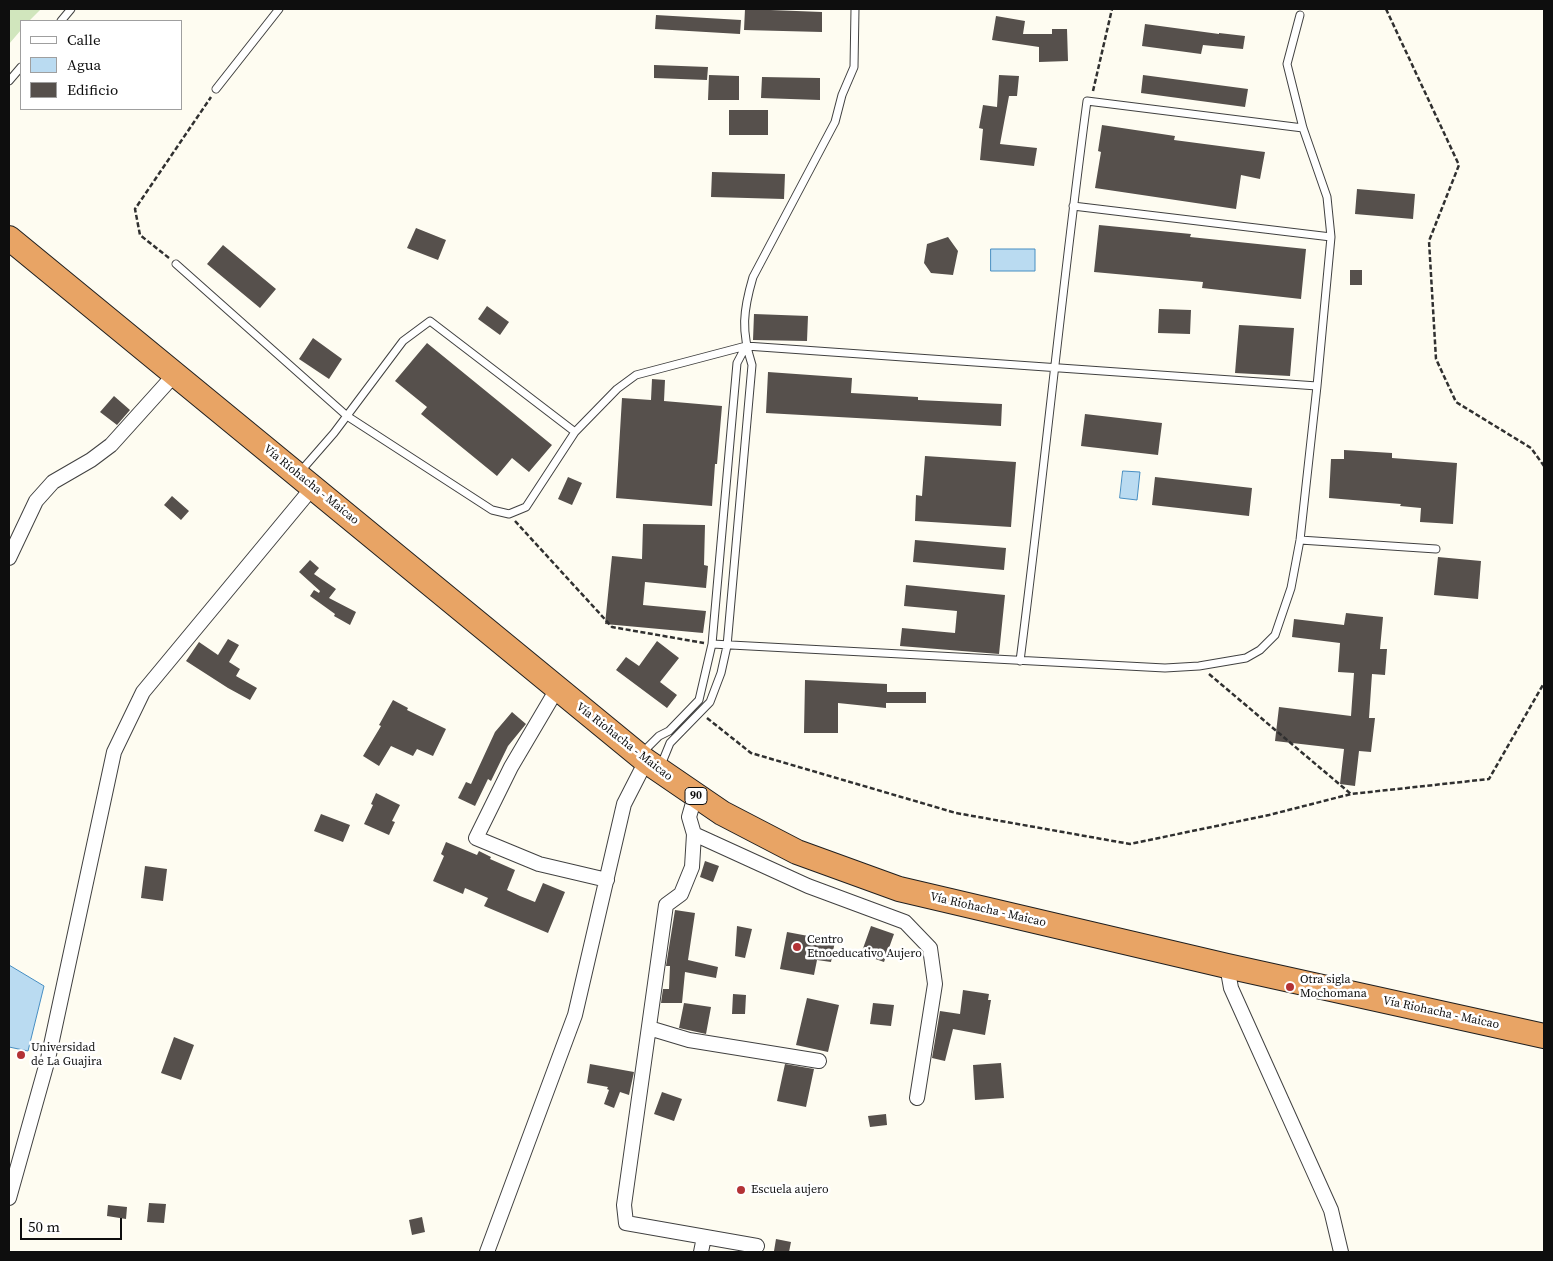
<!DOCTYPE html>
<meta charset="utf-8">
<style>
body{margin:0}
#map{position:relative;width:1553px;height:1261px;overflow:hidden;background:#fefcf1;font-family:"Source Serif 4",serif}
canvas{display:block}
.frame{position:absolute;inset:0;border:10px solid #0e0e0e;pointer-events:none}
.legend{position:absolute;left:20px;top:20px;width:162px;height:90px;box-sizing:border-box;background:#fff;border:1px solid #9f9f9f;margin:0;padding:6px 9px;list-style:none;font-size:15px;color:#0e0e0e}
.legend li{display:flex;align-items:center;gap:10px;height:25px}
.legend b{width:25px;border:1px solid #9f9f9f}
.scale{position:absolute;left:20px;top:1218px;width:102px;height:22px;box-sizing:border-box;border:2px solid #0e0e0e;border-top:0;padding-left:6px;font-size:15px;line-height:18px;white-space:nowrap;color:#0e0e0e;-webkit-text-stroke:4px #fff;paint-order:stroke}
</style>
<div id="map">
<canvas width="1553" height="1261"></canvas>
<div class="frame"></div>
<ul class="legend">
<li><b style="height:6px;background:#fff"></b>Calle</li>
<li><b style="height:14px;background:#badbf1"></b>Agua</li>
<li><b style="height:14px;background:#56504c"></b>Edificio</li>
</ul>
<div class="scale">50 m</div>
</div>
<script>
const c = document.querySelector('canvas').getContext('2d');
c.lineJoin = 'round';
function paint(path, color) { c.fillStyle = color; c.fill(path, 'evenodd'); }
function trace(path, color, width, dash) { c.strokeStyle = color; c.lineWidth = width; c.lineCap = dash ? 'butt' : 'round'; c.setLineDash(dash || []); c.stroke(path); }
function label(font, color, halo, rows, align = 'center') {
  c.font = font + ' "Source Serif 4",serif'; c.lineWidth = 5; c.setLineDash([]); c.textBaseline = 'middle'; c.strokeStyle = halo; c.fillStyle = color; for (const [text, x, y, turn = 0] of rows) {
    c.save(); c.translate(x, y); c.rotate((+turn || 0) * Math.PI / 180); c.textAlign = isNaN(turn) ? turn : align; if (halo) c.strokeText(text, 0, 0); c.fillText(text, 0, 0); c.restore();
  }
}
paint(new Path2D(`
 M9 9H41L29 21H21V30L9 44Z`), '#d1e6bd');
const water = new Path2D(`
 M991 249H1035V271H991Z
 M1123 471 1140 472 1137 500 1120 498Z
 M9 965 44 986 28 1051 9 1047Z`);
paint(water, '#badbf1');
trace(water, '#478ec2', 1);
paint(new Path2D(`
 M745 9 822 12V32L744 30Z
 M656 15 741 20 740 34 655 29Z
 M996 16 1025 21 1023 34H1052V29H1067L1068 61 1039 62V47L992 40Z
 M1145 24 1219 34V33L1245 36 1243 49 1203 45 1201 54 1142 46Z
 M654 65 708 67 707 80 654 78Z
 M709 75 739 76V100H708Z
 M999 75 1019 76 1017 96H1009L1000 144 1037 148 1034 166 980 160 983 129 979 128 983 105 997 107Z
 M1143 75 1248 89 1245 107 1141 93Z
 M762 77 820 78V100L761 98Z
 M729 110H768V135H729Z
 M1102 125 1175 136 1174 140 1265 152 1260 179 1241 175 1236 209 1095 188 1101 152 1098 151Z
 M712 172 785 174 784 199 711 197Z
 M1357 189 1415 194 1413 219 1355 214Z
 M1099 225 1191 234 1190 237 1306 249 1301 299 1202 288 1203 282 1094 272Z
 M416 228 446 240 438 260 407 248Z
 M948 237 958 251 953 275 931 273 924 263 927 244Z
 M223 245 276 289 260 308 207 264Z
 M1350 270H1362V285H1350Z
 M487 306 509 322 500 335 478 319Z
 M1159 309 1191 310 1190 334 1158 333Z
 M754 314 808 316 807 341 753 340Z
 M1239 325 1294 328 1290 376 1235 373Z
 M313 338 342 359 329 379 299 359Z
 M427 343 552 445 529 472 512 458 497 476 421 414 427 407 395 381Z
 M768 372 852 378 851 393 918 397V400L1002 404 1001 426 766 413Z
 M652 379 665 380 664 401 722 406 717 464H715L712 506 616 498 622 398 651 400Z
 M114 396 130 410 117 425 100 412Z
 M1085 414 1162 423 1158 455 1081 446Z
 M1344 450 1392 453V458L1457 463 1453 524 1420 522 1421 508 1400 506 1401 504 1329 498 1331 459H1344Z
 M925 456 1016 462 1011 527 915 521 916 495 922 496Z
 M568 477 582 483 572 505 558 499Z
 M1155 477 1252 488 1249 516 1152 505Z
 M172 496 189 511 181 520 164 505Z
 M643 524 705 525 704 565 708 566 706 588 645 582 643 605 706 611 703 633 605 624 612 556 642 559Z
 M915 540 1006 548 1004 570 913 562Z
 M1438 557 1481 561 1478 599 1434 595Z
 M310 560 319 568 314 574 336 589 329 598 356 612 350 625 334 616 335 614 310 596 314 590 319 593 320 591 299 572Z
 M906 585 1005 595 999 654 900 646 902 628 955 633 957 611 904 606Z
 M1346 613 1383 617 1380 649H1387L1385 675 1372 674 1369 718H1375L1371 752 1359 751 1355 786 1340 784 1344 749 1275 741 1279 707 1351 716 1354 673 1338 672 1340 643 1292 637 1294 619 1344 625Z
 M228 639 239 645 229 662 240 669 236 676 257 688 250 700 228 688 186 661 199 642 218 655Z
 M657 641 679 658 660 682 677 695 667 708 616 670 626 657 639 666Z
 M805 680 887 684V692H926V703H886V708L838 703V733H804Z
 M393 700 408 708 407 710 446 729 433 756 417 749 413 756 391 746 379 766 363 756 381 726 379 725Z
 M512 712 526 724 508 746 491 781 488 779 475 806 458 798 466 782 471 784 495 732Z
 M376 793 400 805 392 821 395 822 389 835 364 824 373 805 371 804Z
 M321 814 350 825 343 842 314 831Z
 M446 842 477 855 479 851 491 857 490 859 515 870 507 890 520 896 535 902 543 883 565 892 548 933 484 906 488 898 465 888 463 894 433 881 444 856 441 854Z
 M705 861 719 866 713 882 700 877Z
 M145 866 167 869 163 901 141 898Z
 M675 910 695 913 688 960 718 967 716 978 685 972 682 1003H661L663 989H669L670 966H666Z
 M737 926 752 929 745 958 735 956Z
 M871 926 894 934 884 962 861 954Z
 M787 932 835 941 831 962 817 960 814 975 780 969Z
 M963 990 989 994 988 1000H991L985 1035 953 1029 945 1061 932 1058 940 1011 960 1014Z
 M733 994 746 995 745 1014H732Z
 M807 998 839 1005 828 1052 796 1045Z
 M684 1003 711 1007 706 1034 679 1028Z
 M873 1003 894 1005 891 1026 870 1024Z
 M174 1037 194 1045 181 1080 161 1073Z
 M1001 1063 1004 1098 975 1100 973 1065Z
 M590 1064 634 1072 629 1095 620 1092 614 1108 604 1104 609 1090 607 1089 608 1087 587 1083Z
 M785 1064 814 1069 806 1107 777 1101Z
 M662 1092 682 1099 674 1121 654 1114Z
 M886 1114 887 1125 870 1127 868 1116Z
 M149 1203 166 1204 164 1223 147 1222Z
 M108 1205 127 1207 126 1219 107 1216Z
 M422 1217 425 1232 412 1235 409 1220Z
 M776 1239 791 1242 789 1252 774 1251Z`), '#56504c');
const lane = new Path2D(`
 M61 21 71 9
 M9 81 21 67
 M216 89 279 9
 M1073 206 1331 237
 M176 264 347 416 492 510 509 514 526 507 575 432 617 389 636 375 746 346 1317 386
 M300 472 334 433 403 341 430 321 575 432
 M1300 540 1436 549
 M712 644 1165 668 1199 666 1246 658 1260 650 1275 635 1291 588 1300 540 1317 386 1331 237 1327 197 1303 128 1287 64 1300 15
 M1020 661C1044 475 1062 287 1087 101L1303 128
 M642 753 659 736 669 731 699 700 712 644 737 363 746 346
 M661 765 670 743 710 702 721 673 727 646 752 365C741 331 743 311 753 277L835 122 842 95 854 67 855 9`);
const street = new Path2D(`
 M9 558 36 501 53 482 91 460 111 445 175 374
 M557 689 511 767 476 838 539 864 607 880
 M695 796 689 817 694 834 808 886 905 922 930 948 935 984 917 1098
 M694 834 692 867 681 894 666 905 624 1205 626 1223 757 1246
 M1227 966 1231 988 1331 1210 1341 1252
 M649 1028 689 1040 819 1061
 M9 1198 48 1059 114 752 143 692 313 487
 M487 1252 575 1015 624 804 646 761
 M701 1252 704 1237`);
const highway = new Path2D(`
 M9 238 646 761 722 813 797 852 899 889 1227 966 1544 1036`);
trace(lane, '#414141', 9);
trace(street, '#414141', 16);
trace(highway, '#1f1f1f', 26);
trace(new Path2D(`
 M1386 9 1459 165 1429 241 1436 359 1456 402 1531 448 1544 466
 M1093 91 1112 9
 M169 258 140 235 135 209 211 97
 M515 521 612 627 704 643
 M1209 674 1351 794
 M707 718 751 753 956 813 1130 844 1269 815 1351 794 1489 779 1544 683`), '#303030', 2.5, [5, 2.5]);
trace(lane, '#fff', 7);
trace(street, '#fff', 14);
trace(highway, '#e8a465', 24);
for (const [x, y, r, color] of [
 [797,947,5,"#b33235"],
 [1290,987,5,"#b33235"],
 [21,1055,5,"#b33235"],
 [741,1190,5,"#b33235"]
]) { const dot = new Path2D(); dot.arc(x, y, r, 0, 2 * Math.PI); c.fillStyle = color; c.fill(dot); trace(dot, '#fff', 2); }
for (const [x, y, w] of [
 [696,796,22]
]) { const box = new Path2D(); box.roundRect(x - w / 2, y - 8.5, w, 17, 4); c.fillStyle = '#fff'; c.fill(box); trace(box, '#0e0e0e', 1); }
label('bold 11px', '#0e0e0e', null, [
 ["90",696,796]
]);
label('12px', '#0e0e0e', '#fff', [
 ["Vía Riohacha - Maicao",311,485,39],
 ["Vía Riohacha - Maicao",624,742,38],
 ["Vía Riohacha - Maicao",988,910,13],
 ["Vía Riohacha - Maicao",1441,1013,12]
]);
label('12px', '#0e0e0e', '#fff', [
 ["Centro",807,940],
 ["Etnoeducativo Aujero",807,954],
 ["Otra sigla",1300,980],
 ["Mochomana",1300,994],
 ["Universidad",31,1048],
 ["de La Guajira",31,1062],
 ["Escuela aujero",751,1190]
], 'left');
</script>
